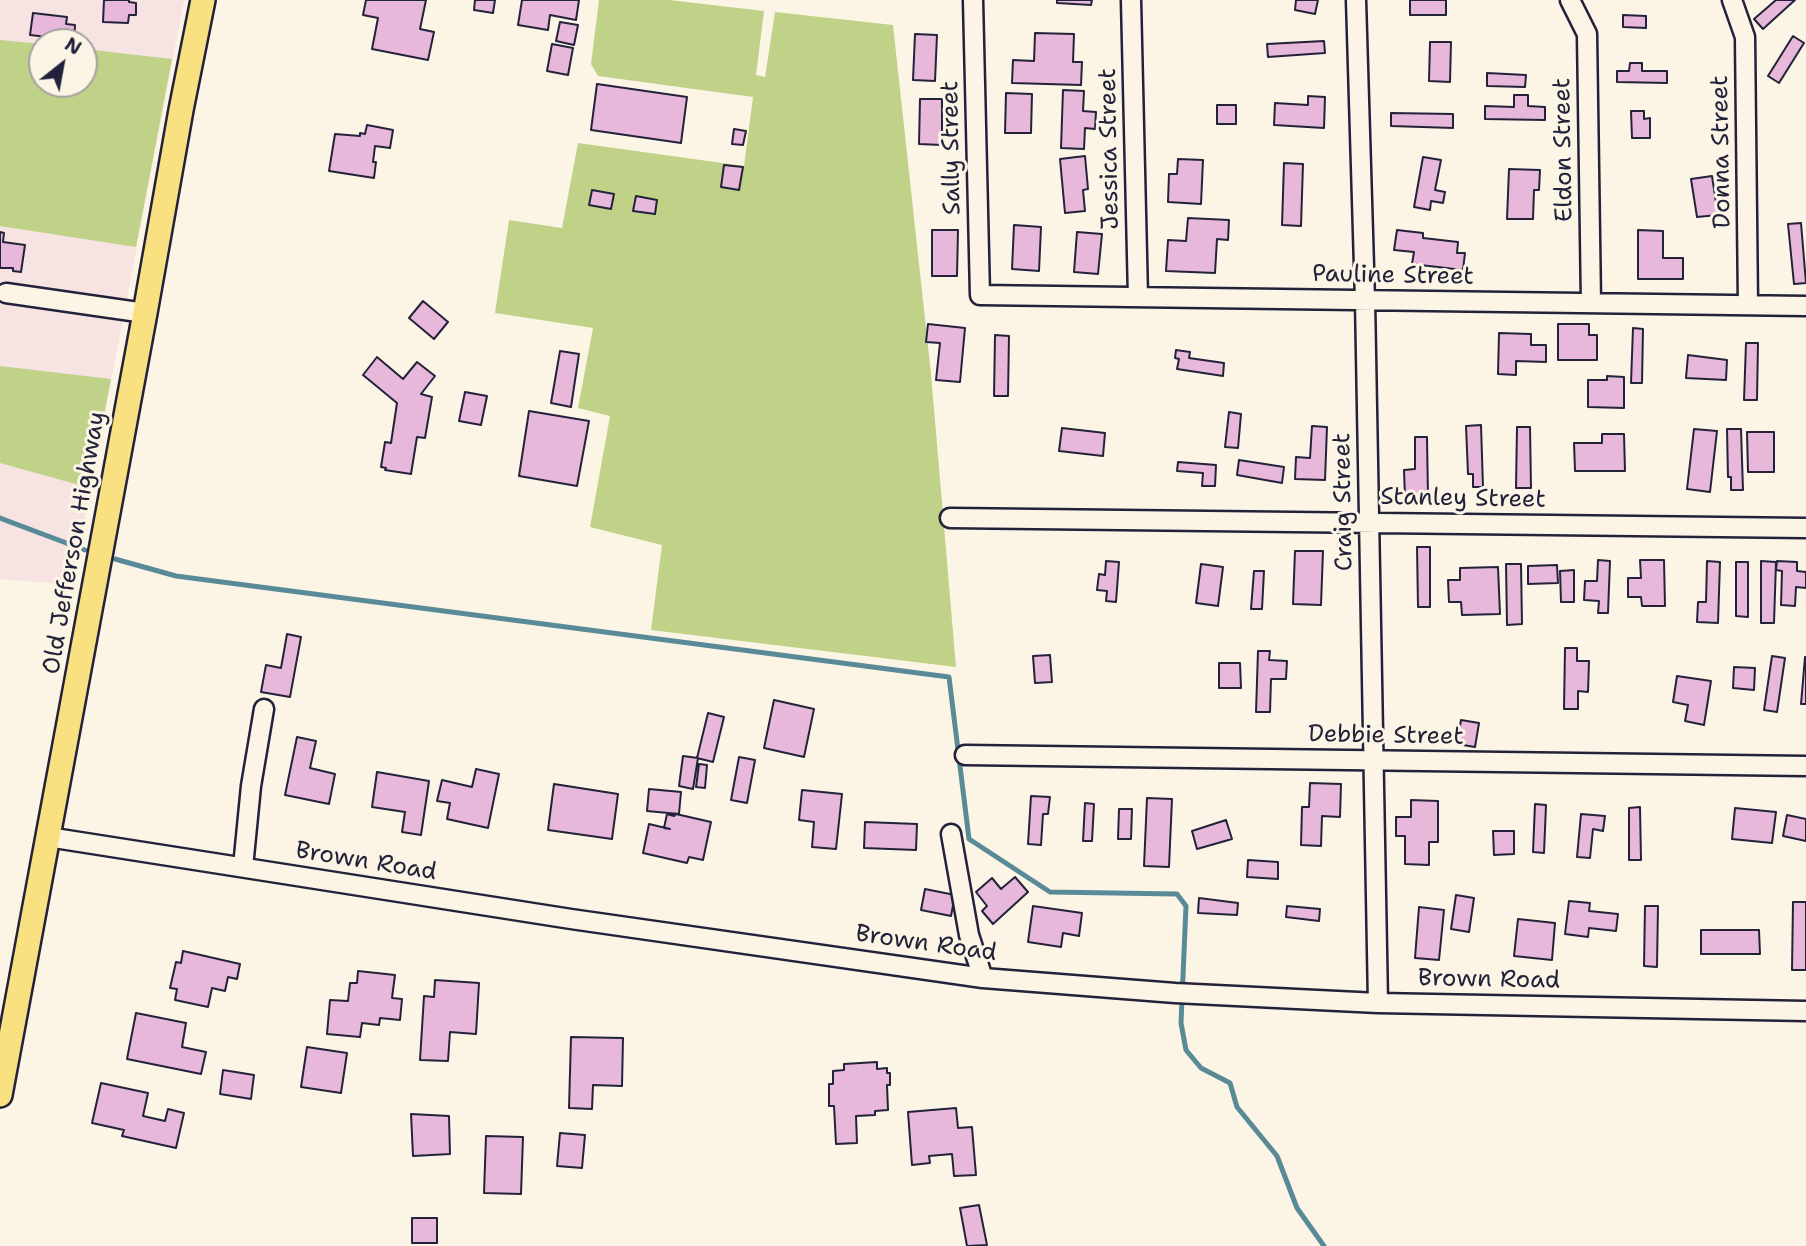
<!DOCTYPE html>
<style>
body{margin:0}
#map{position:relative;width:1806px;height:1246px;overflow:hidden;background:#fcf5e5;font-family:"Shantell Sans",sans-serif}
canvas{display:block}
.north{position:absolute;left:28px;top:28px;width:70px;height:70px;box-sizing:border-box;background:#fcf5e5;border:2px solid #a5a1a1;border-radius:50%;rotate:31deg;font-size:19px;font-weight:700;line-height:28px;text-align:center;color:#22223b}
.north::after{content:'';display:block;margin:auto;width:24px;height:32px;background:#22223b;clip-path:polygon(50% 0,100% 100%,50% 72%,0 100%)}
</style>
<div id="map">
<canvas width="1806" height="1246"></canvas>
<div class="north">N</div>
</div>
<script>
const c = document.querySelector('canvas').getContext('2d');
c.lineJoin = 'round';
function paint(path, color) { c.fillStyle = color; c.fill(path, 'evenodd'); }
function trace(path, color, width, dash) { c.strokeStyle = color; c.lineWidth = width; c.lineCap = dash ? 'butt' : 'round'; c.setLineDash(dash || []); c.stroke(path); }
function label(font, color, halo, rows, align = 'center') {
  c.font = font + ' "Shantell Sans",sans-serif'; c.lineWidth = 6; c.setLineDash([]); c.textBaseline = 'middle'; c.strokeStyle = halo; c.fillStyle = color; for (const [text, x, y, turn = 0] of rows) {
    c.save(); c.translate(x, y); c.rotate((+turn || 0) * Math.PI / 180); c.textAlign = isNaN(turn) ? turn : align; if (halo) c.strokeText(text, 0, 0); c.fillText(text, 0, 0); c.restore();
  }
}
paint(new Path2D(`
 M0 0H184L72 585 0 579ZM42 42H84V84H42Z`), '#f6e3e2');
paint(new Path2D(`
 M599 0H669L764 11 756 75 765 77 775 12 893 25 931 374 956 667 651 630 662 545 590 527 610 416 578 408 593 328 495 313 509 220 562 228 578 143 744 166 753 97 598 76 591 64Z
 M0 40 42 44V84H84V49L172 59 136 247 0 226Z
 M0 366 111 379 90 488 0 463Z`), '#bfd288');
trace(new Path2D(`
 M0 518 85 550
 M115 559 176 576 949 677 969 839 1050 892 1177 894 1186 906 1181 1023 1186 1050 1201 1068 1230 1083 1237 1107 1277 1156 1297 1208 1324 1246`), '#598a97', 5);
const building = new Path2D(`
 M104 0H129V2L136 3V15H129L128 23 103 22Z
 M366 0H426L420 29 434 32 428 60 372 49 378 18 363 15Z
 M475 0H495L493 13 474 10Z
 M522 0H579L576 20 550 15 548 30 518 25Z
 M1057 0H1092L1091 5 1057 3Z
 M1296 0H1318L1315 14 1295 10Z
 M1410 0H1446V15H1410Z
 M1776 0H1795L1763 29 1754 19Z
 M33 13 67 17 66 24 75 25 74 40 30 35Z
 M1623 15 1646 16V28L1623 27Z
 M560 22 578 25 574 45 556 41Z
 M1035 33 1074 34 1073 62H1082L1081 85 1012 83 1013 60 1034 61Z
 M915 34 937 35 935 81 913 80Z
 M1793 36 1804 43 1779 83 1768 76Z
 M1324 41 1325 53 1268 57 1267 44Z
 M1430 42H1451L1450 82 1429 81Z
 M552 44 573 48 568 75 547 71Z
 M1630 63H1642V71H1667V83L1617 82V71H1629Z
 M1487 73 1526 75 1525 87 1487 86Z
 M597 84 687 97 681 143 591 130Z
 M1063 90 1084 91 1083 111 1096 112 1095 129 1085 128 1084 149 1061 148Z
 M1006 93 1032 94 1031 133H1005Z
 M1514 95H1528V106L1545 107V120L1485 119V106L1514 107Z
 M1308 96 1325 97 1324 128 1274 125 1275 103 1308 105Z
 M920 99H942V145L919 144Z
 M1217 105H1236V124H1217Z
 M1631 111H1644V119L1650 118V138H1632Z
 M1391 113 1453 114V128L1391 126Z
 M367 125 393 130 390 148 375 146 373 162H376L374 178 329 171 335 134 360 136V133L365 134Z
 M734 129 746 131 743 145 732 144Z
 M1085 156 1088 189 1083 190 1085 211 1065 213 1060 159Z
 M1423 157 1441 160 1435 190 1445 192 1443 203 1431 201 1430 210 1414 207Z
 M1178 159 1203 160 1201 204 1168 202 1169 174H1177Z
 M1284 163 1303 164 1301 226 1282 225Z
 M724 165 743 167 739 190 721 187Z
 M1509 169 1540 170 1539 190H1534L1533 219H1507Z
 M1712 176 1718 215 1697 217 1691 179Z
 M592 190 614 194 611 209 589 205Z
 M636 196 657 200 655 214 633 211Z
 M1188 218 1229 220 1228 240 1217 239 1215 273 1166 271 1168 240 1186 241Z
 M1801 223 1806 283 1794 284 1788 224Z
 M1014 225 1041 227 1039 271 1012 269Z
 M932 230H958L957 276H932Z
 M1397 230 1423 233V238L1458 242 1457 253H1465L1463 270 1412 264 1414 252 1394 250Z
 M1638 230 1663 231V258H1683V279H1638Z
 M0 232 4 233 3 242 25 245 21 272 13 271V268H0Z
 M1077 232 1102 234 1098 274 1074 272Z
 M423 301 448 322 434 339 409 318Z
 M928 324 965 328 960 382 936 380 940 343 926 342Z
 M1558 324H1589V335H1597V360H1558Z
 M1633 328 1643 329 1642 383H1631Z
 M1499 333 1531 334V345H1546V362L1516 361V375L1498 374Z
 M995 335 1009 336 1008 396H994Z
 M1746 343H1758L1757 400H1744Z
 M1176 350 1190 352 1189 358 1224 363 1223 376 1177 369 1179 359 1175 358Z
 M560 351 579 354 571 407 551 403Z
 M1688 355 1727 360 1726 380 1686 378Z
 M377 357 403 379 417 362 435 376 421 394 432 397 425 438 417 437 411 474 385 470 386 468 381 467 385 442 391 443 397 403 363 375Z
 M1607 376 1624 377V408L1588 407V380H1607Z
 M465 392 487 396 481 425 459 421Z
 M529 411 589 421 577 486 519 476Z
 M1229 412 1241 414 1238 448 1225 447Z
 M1481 425 1483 487H1473V474H1468L1466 426Z
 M1312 426 1327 427 1325 480 1295 479 1296 457 1310 458Z
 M1517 427H1530L1531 488H1516Z
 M1062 428 1105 433 1103 456 1059 451Z
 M1694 429 1717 431 1710 492 1687 489Z
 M1727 429H1741L1743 490H1731V477H1728Z
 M1747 432H1774V472H1748Z
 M1602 434H1624L1625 471H1575L1574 443H1602Z
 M1415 437H1427L1428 497 1405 498 1404 470 1415 469Z
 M1239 460 1284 467 1282 483 1237 475Z
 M1178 462 1216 465 1215 486H1202L1203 473 1177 471Z
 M1417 547H1430V607H1418Z
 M1295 551H1323L1321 605 1293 604Z
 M1598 560 1610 561 1608 613H1598L1599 601 1584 600 1585 581H1597Z
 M1640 560H1664L1665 606H1642L1641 597H1628V578H1641Z
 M1106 561 1119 562 1116 602 1106 601 1107 591 1097 590 1099 574 1105 575Z
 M1707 561 1720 562 1718 623 1697 622 1698 602H1706Z
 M1761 561 1776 562 1774 623H1761Z
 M1777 561 1797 562V571L1806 572V588L1796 587 1795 606 1781 605 1782 571 1776 570Z
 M1736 562H1748V617L1736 616Z
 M1201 564 1223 567 1218 606 1196 603Z
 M1506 564H1521L1522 624 1507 625Z
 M1557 565 1558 583 1528 584V566Z
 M1498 567 1500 614 1462 615 1461 602H1449L1448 580H1460V568Z
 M1574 570V602H1561L1560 571Z
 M1254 571H1264L1262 609H1251Z
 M287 634 301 637 290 697 261 692 266 665 281 668Z
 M1565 648H1577V661H1589L1588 692 1578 691V709H1564Z
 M1258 651H1270L1269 660 1287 661 1286 679H1271L1270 712H1256Z
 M1050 655 1052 682 1035 683 1033 656Z
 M1772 656 1785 658 1777 712 1764 710Z
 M1805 657H1806V704H1801Z
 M1219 663H1240L1241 688H1219Z
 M1734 667 1755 668 1754 690 1733 688Z
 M1677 676 1711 681 1704 725 1685 721 1688 705 1673 702Z
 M774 700 814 709 804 757 764 748Z
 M708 713 724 717 713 762 697 758Z
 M1461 720 1479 723 1475 747 1457 744Z
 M297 737 316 741 310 768 335 774 329 804 285 795Z
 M683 756 698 758 693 789 679 786Z
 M739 757 755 760 747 803 731 800Z
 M699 764 707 765 705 788 696 787Z
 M476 769 499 774 488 828 447 819 450 803 437 801 442 780 472 787Z
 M377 772 429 781 421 835 402 832 405 812 372 807Z
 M1310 783 1341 784 1340 817 1322 816 1321 846 1301 845 1302 807H1309Z
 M554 784 618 794 612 839 548 830Z
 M649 789 681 792 679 814 647 811Z
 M802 790 842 794 836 849 812 847 814 822 799 820Z
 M1031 796 1050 797 1048 814H1043L1041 845 1028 844Z
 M1147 798 1172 799 1169 867 1144 866Z
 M1411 800 1438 801V842H1429V865L1405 864V836H1396V817H1411Z
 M1085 803 1094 804 1092 841H1083Z
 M1535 804 1546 805 1544 853 1533 852Z
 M1640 807 1641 860H1629V808Z
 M1735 808 1776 812 1772 843 1732 839Z
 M1119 809H1132L1131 839H1118Z
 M667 814 674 816 676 814 711 822 703 860 689 857 687 863 643 853 649 824 670 829 664 828Z
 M1581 814 1605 816 1603 831 1593 829 1590 858 1577 857Z
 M1787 815 1806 819V841L1783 836Z
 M1226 820 1232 839 1197 849 1192 831Z
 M865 822 917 824 916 850 864 848Z
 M1493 831H1514V854L1494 855Z
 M1248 860 1278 862V879L1247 877Z
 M1015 877 1028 892 993 924 982 911 987 906 976 892 992 878 1001 889Z
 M925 889 955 895 951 916 921 910Z
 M1456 895 1474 898 1469 932 1451 929Z
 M1199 898 1238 903 1237 915 1198 913Z
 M1569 901 1590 903 1589 911 1618 914 1616 931 1589 928 1588 937 1565 934Z
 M1793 902H1806V970H1792Z
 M1033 906 1082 913 1079 936 1063 933 1061 947 1028 942Z
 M1287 906 1320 909 1319 921 1286 917Z
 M1645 906H1658L1657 967 1644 966Z
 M1419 907 1444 910 1439 960 1415 958Z
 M1518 919 1555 923 1552 960 1514 956Z
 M1701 930H1759L1760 954H1701Z
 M183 951 240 964 237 979 228 977 225 991 212 988 208 1007 175 1000 177 989 170 988 176 962 181 963Z
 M358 971 395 975 392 998 402 999 400 1020 380 1018 379 1025 362 1023 360 1037 327 1034 330 1000 348 1001 350 983H357Z
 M435 980 479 983 476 1034 450 1032 448 1061 420 1060 424 996 434 997Z
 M136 1013 186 1023 182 1047 206 1052 201 1074 127 1059Z
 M571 1037 623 1038 622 1086 593 1085 592 1109 569 1108Z
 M307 1047 347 1053 341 1093 301 1087Z
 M877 1062V1069L887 1068V1073H890V1085H887L888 1110 875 1111V1115L856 1116 857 1143 836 1144 834 1106H829V1084H833V1071L844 1070V1064Z
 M223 1070 254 1075 251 1099 220 1094Z
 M101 1083 148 1093 143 1116 165 1121 168 1109 184 1113 176 1148 122 1136 124 1130 92 1123Z
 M956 1108 958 1128 972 1127 976 1175 954 1176 952 1154 929 1156 930 1163 912 1165 908 1112Z
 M411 1114 449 1116 450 1154 413 1156Z
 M560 1133 585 1135 582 1168 557 1166Z
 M486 1136 523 1137 521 1194 484 1193Z
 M979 1205 987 1245 967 1246 960 1208Z
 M412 1218H437V1243H412Z`);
paint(building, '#e8b8da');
trace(building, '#22223b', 2);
const minor = new Path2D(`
 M973 0 980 295 1806 306
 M1131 0 1138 297
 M1356 0 1365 300 1378 1003
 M1570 0 1587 34 1591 303
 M1732 0 1745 37 1748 305
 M6 293 145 313
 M950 518 1806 528
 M965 755 1806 766
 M951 834 969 935 983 978
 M48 837 571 919 983 978 1175 993 1378 1003 1806 1011
 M243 867 251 786 264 709`);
const major = new Path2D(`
 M0 1095 145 313 181 110 203 0`);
trace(minor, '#22223b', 23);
trace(major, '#22223b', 28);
trace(minor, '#fcf5e5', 18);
trace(major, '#f9e181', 23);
label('24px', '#22223b', '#fcf5e5', [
 ["Sally Street",952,148,-91],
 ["Jessica Street",1110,149,-91],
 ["Eldon Street",1564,150,-91],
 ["Donna Street",1722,152,-91],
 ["Pauline Street",1393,276,1],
 ["Stanley Street",1463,499,1],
 ["Craig Street",1344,502,-91],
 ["Old Jefferson Highway",75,543,-80],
 ["Debbie Street",1386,736,1],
 ["Brown Road",366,862,9],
 ["Brown Road",926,944,8],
 ["Brown Road",1489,980,1]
]);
</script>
